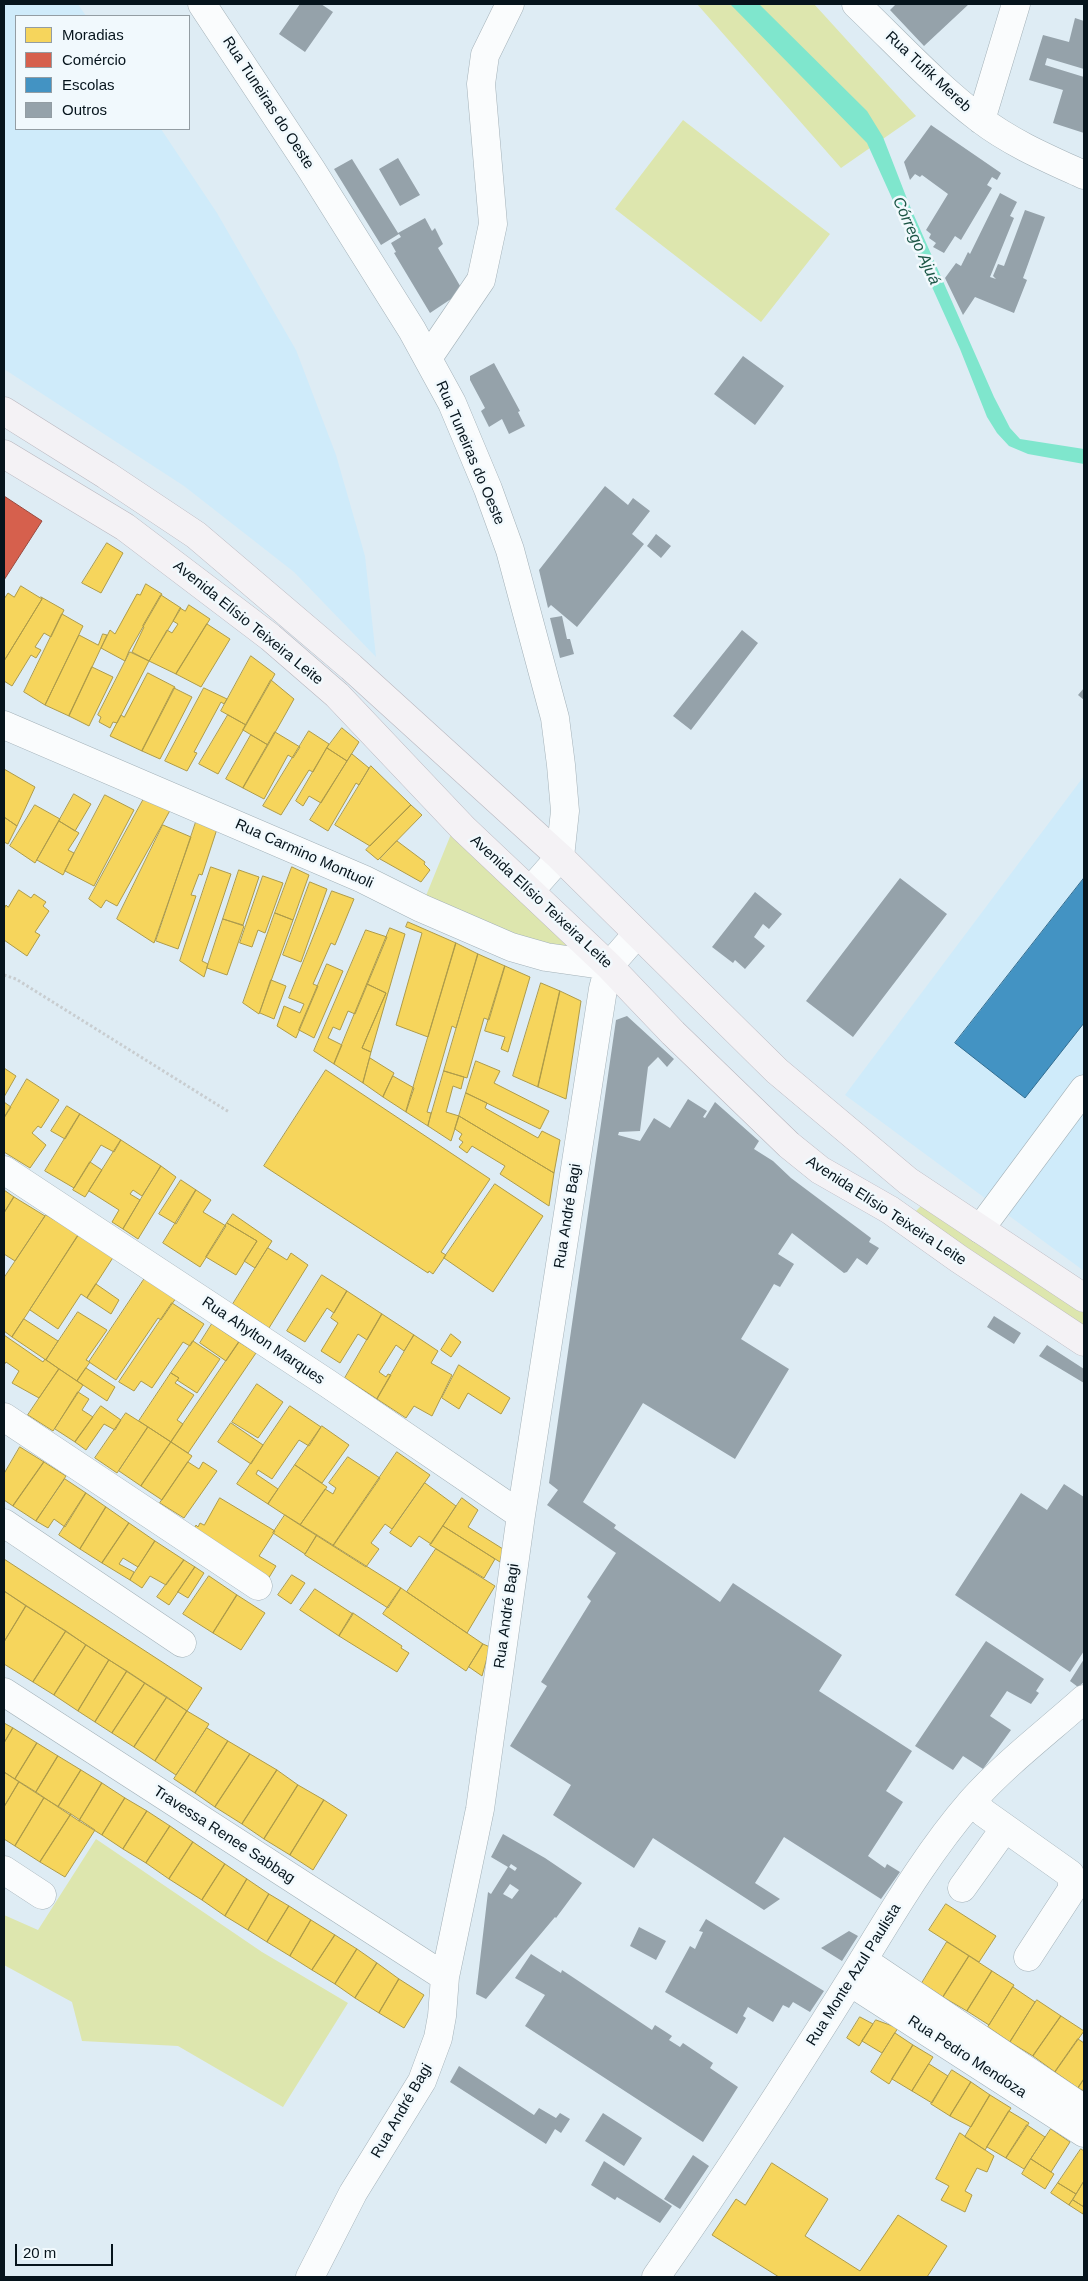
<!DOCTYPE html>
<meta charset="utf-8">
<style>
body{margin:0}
#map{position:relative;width:1088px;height:2281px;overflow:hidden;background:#deecf4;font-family:Helvetica,sans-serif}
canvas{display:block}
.frame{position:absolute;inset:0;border:5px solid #06141c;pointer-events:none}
.legend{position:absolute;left:15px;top:15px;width:175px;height:115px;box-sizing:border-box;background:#f1f9fd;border:1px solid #939da3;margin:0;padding:6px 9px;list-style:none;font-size:15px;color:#06141c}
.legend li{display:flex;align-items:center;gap:10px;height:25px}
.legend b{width:25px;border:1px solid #939da3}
.scale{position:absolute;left:15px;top:2244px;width:98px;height:22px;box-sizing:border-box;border:2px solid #06141c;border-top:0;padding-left:6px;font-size:15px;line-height:18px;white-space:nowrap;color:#06141c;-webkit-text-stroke:4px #f1f9fd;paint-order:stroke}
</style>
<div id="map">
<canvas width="1088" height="2281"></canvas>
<div class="frame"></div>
<ul class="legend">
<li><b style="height:14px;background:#f6d55c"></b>Moradias</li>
<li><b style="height:14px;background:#d6604d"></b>Comércio</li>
<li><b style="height:14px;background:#4393c3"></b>Escolas</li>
<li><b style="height:14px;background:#95a2aa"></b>Outros</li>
</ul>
<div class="scale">20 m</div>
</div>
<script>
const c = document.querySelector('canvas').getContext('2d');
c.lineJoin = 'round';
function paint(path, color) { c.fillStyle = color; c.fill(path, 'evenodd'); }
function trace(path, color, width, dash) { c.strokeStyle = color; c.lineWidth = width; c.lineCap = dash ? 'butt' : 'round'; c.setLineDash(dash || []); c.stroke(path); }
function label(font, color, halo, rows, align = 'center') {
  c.font = font + ' Helvetica,sans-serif'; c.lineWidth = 5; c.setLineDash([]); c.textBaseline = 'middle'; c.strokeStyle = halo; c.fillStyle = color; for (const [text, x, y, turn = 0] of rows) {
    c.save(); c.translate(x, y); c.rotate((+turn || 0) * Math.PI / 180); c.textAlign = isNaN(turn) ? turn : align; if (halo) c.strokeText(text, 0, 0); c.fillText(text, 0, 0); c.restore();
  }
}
paint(new Path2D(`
 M4 4H78L86 16H16V129H161L217 213 296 350 336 455 365 556 376 657 294 572 184 486 4 369Z
 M1084 776V1271L845 1095Z`), '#cfebfa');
paint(new Path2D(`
 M697 4H814L916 116 841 168Z
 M683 120 830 234 761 322 615 209Z
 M458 817 615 969 421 908Z
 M922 1205 1084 1313V1326L914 1213Z
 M96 1839 262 1952 348 2003 283 2107 178 2046 82 2041 72 2002 4 1965V1915L38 1930Z`), '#dde6ae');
paint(new Path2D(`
 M730 4H759L867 111 883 137 909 204 994 397 1010 428 1020 439 1084 449V464L1028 454 1009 446 997 433 987 417 960 349 867 143Z`), '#7fe6cd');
const homes = new Path2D(`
 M107 543 123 553 101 593 82 583Z
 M146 584 162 594 129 651 125 661 101 648 110 630 115 634 137 594 140 595Z
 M21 586 42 599 4 661V599L8 593 14 597Z
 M161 595 181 608 149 661 132 652 144 627 143 626Z
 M41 597 64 610 51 637 44 633 35 647 41 650 36 658 31 655 12 686 4 681V661L42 599Z
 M189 605 210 619 176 674 149 661 167 630 172 633 178 624 173 621 180 608 185 611Z
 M62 614 83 626 45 705 24 692Z
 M207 624 230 639 201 687 176 674Z
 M103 634 107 635 69 716 45 705 79 635 98 645Z
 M130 652 149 661 117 723 113 722 110 728 99 722 101 717 98 715Z
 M251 656 275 674 246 725 221 711Z
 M92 667 113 677 89 726 69 716Z
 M148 673 175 687 142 751 110 736 121 715 124 717Z
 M271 680 294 699 268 745 243 730Z
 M174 688 192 697 160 759 142 751Z
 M204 688 227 699 224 704 221 702 194 752 197 753 187 771 165 761Z
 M228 715 246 725 218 774 199 764Z
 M342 728 359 742 347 761 327 748Z
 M309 731 329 744 313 772 309 770 281 815 263 806Z
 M275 732 300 747 293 758 288 755 264 799 243 788Z
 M251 735 268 745 243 788 226 779Z
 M327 748 347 761 321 803 309 796 303 806 296 801Z
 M352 754 369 768 359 785 356 783 328 831 310 820Z
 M371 766 411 805 370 846 335 825Z
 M4 769 35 787 17 826 4 817Z
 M147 793 173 805 117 906 106 900 101 908 89 899Z
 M74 794 91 804 75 831 59 821Z
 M105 795 134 810 94 886 65 871Z
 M35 805 60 819 35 863 10 846Z
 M411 805 422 815 378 860 366 850Z
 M4 817 17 826 8 844 4 842Z
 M59 821 79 833 68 850 74 853 63 875 37 860Z
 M196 822 217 829 202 875 199 874 191 895 196 896 178 949 156 941Z
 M163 825 191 837 154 943 117 919Z
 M397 841 425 862 424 864 430 870 421 882 380 859Z
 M211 867 231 874 202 961 208 964 204 977 180 961Z
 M292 867 309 875 293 920 275 913Z
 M239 870 259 877 243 925 223 919Z
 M263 876 283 883 265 933 258 930 252 947 240 943Z
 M310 882 327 889 301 962 283 955Z
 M19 890 31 898 34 894 46 902 43 906 49 911 35 932 40 935 27 956 4 940V909L6 905 8 907Z
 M332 891 354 899 335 945 331 943 313 984 318 986 296 1038 277 1026 284 1006 300 1013 304 1004 289 998Z
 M275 913 293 920 259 1014 243 1003Z
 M223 919 244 926 227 975 207 968Z
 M408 922 456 943 428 1037 396 1025 422 933 406 927Z
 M390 928 405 934 371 1052 362 1048 386 993 367 984Z
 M366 930 387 937 355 1014 348 1011 340 1030 333 1027 328 1038 342 1045 334 1064 314 1051Z
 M456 943 478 954 456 1028 452 1026 427 1112 431 1113 428 1126 406 1112Z
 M478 954 505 966 489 1020 484 1018 467 1078 444 1071Z
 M327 964 343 971 314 1038 299 1030Z
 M505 966 530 977 508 1052 501 1049 505 1037 485 1031Z
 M271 980 286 986 274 1019 260 1013Z
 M541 983 560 991 538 1087 513 1076Z
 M367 984 386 993 362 1048 371 1052 363 1083 334 1064Z
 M560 991 581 1001 566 1099 538 1087Z
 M370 1058 394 1073 383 1097 363 1083Z
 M476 1061 500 1071 494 1083 549 1111 540 1129 466 1093Z
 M4 1068 16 1076 4 1097Z
 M326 1070 490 1179 441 1252 446 1255 433 1274 429 1271 428 1273 264 1166Z
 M444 1071 464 1077 461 1089 453 1086 446 1112 459 1116 451 1141 428 1126Z
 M393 1076 414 1088 406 1112 383 1097Z
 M27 1079 59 1100 41 1128 38 1126 32 1133 46 1145 30 1168 4 1152V1118Z
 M466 1093 487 1103 485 1108 538 1138 542 1131 560 1140 554 1173 459 1116Z
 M4 1102 11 1107 4 1118Z
 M67 1106 80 1114 65 1139 51 1131Z
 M80 1114 121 1140 114 1152 101 1145 74 1188 45 1171Z
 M459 1116 554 1173 549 1206 500 1174 505 1166 472 1146 467 1153 459 1147 463 1142 459 1139 462 1134 455 1129Z
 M121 1140 161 1166 142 1196 133 1190 130 1194 140 1200 123 1229 112 1222 119 1210 89 1191Z
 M90 1162 102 1170 85 1197 73 1190Z
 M161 1166 176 1177 138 1239 123 1229Z
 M181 1180 196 1190 176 1224 159 1214Z
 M495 1184 543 1216 493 1292 444 1258Z
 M4 1190 14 1197 4 1213Z
 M196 1190 211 1200 203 1212 226 1226 200 1267 163 1243Z
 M14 1197 45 1216 15 1261 4 1254V1213Z
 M233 1214 272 1241 255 1268 244 1261 257 1241 227 1223Z
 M46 1215 79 1234 12 1337 4 1331V1278Z
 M227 1223 257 1241 236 1275 206 1257Z
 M79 1234 114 1256 87 1298 81 1294 58 1329 30 1310Z
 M268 1248 287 1260 291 1253 308 1265 269 1328 233 1304Z
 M322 1275 347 1291 334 1313 327 1308 305 1342 287 1331Z
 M145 1278 176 1298 161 1320 158 1318 116 1380 89 1362Z
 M96 1284 119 1300 111 1314 87 1298Z
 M347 1291 382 1314 367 1340 358 1334 340 1363 321 1351 338 1323 331 1318Z
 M172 1303 204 1324 190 1346 183 1342 152 1388 141 1381 134 1391 119 1382Z
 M78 1312 107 1330 86 1360 90 1362 77 1381 46 1360Z
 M382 1314 414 1335 404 1351 396 1345 379 1372 386 1377 388 1374 391 1375 377 1399 345 1378Z
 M24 1319 58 1341 46 1360 12 1337Z
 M212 1324 239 1342 226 1361 200 1343Z
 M451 1334 461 1342 451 1357 441 1350Z
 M4 1335 43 1362 45 1359 59 1369 39 1398 12 1383 19 1371 6 1362 4 1365Z
 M414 1335 438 1351 431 1363 452 1375 432 1416 414 1406 406 1418 377 1399Z
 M193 1341 220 1359 197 1393 177 1380 179 1378 171 1373Z
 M239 1342 256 1353 188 1453 171 1442Z
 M459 1365 510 1398 501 1414 468 1393 459 1409 442 1398Z
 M86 1368 115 1387 107 1401 77 1381Z
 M59 1369 83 1385 53 1431 28 1415Z
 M171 1373 179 1378 175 1383 194 1395 177 1420 183 1424 171 1442 139 1421Z
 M257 1384 283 1402 258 1438 232 1422Z
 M78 1392 89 1399 82 1410 93 1417 75 1442 55 1429Z
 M101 1406 121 1420 115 1430 104 1424 86 1450 75 1442Z
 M290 1406 321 1427 309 1446 299 1440 272 1479 258 1470 256 1474 278 1489 268 1504 237 1484Z
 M126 1413 148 1427 117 1473 95 1458Z
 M231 1423 263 1445 251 1464 218 1442Z
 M322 1426 349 1445 322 1483 295 1465Z
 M148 1427 171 1442 141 1486 119 1471Z
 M171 1442 192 1456 162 1500 141 1486Z
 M20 1447 44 1462 13 1506 4 1500V1474Z
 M397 1452 430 1475 392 1529 385 1524 371 1543 379 1549 366 1567 333 1546Z
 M348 1457 380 1478 333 1546 300 1525 325 1489 333 1494 336 1488 329 1483Z
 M44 1462 66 1476 36 1521 13 1506Z
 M188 1462 199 1469 203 1462 217 1471 184 1518 160 1503Z
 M295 1465 327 1487 300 1525 268 1504Z
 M65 1479 86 1493 65 1527 54 1519 48 1528 36 1521Z
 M425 1483 456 1506 431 1544 419 1536 411 1547 390 1533Z
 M86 1493 106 1507 80 1549 59 1535Z
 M220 1498 275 1531 259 1556 276 1566 265 1584 190 1537 196 1525 198 1527 200 1523 204 1525Z
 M462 1498 478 1510 468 1527 503 1549 500 1562 443 1526Z
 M106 1507 129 1523 102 1563 80 1549Z
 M285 1515 317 1535 305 1554 273 1533Z
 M129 1523 155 1541 138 1567 123 1558 119 1564 134 1572 130 1580 102 1563Z
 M443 1526 495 1559 484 1578 430 1545Z
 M317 1535 401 1588 388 1608 305 1555Z
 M155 1541 184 1560 166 1585 150 1576 142 1588 130 1580Z
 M436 1549 495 1586 467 1633 407 1592Z
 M4 1559 202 1688 187 1711 4 1591Z
 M184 1560 195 1567 169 1605 157 1597Z
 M195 1567 204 1573 188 1598 178 1592Z
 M292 1575 305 1583 291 1604 278 1595Z
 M209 1576 237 1595 213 1633 183 1614Z
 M401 1588 483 1644 466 1671 383 1614Z
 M315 1589 353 1614 339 1636 300 1610Z
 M4 1591 26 1606 4 1642Z
 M237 1595 265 1613 241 1650 213 1633Z
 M26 1606 66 1631 33 1682 4 1664V1642Z
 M353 1613 402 1646 401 1648 409 1653 397 1672 339 1636Z
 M66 1631 86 1645 54 1695 33 1682Z
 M483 1644 490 1647 482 1676 469 1667Z
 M86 1645 109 1660 78 1711 54 1695Z
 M109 1660 127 1671 95 1722 78 1711Z
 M127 1671 145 1683 112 1733 95 1722Z
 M145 1683 167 1697 134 1747 112 1733Z
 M167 1697 187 1711 155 1761 134 1747Z
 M187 1711 209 1724 176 1775 155 1761Z
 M4 1723 13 1728 4 1743Z
 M13 1728 37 1743 15 1779 4 1772V1743Z
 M207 1728 228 1741 195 1793 174 1779Z
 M228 1741 250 1754 215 1807 195 1793Z
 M37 1743 58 1756 36 1792 15 1779Z
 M250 1754 277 1770 242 1824 215 1807Z
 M58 1756 81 1770 58 1807 36 1792Z
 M81 1770 102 1783 79 1821 58 1807Z
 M277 1770 298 1785 264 1839 242 1824Z
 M4 1772 19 1782 4 1807Z
 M19 1782 44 1798 15 1846 4 1839V1807Z
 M102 1783 125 1798 102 1835 79 1821Z
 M298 1785 324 1800 290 1855 264 1839Z
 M44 1798 71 1814 40 1862 15 1846Z
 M125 1798 147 1811 123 1849 102 1835Z
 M324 1800 347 1815 313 1870 290 1855Z
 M147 1811 170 1826 146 1863 123 1849Z
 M71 1814 95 1830 65 1877 40 1862Z
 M170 1826 193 1842 169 1879 146 1863Z
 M193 1842 225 1864 202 1900 169 1879Z
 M225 1864 247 1879 225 1916 202 1900Z
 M247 1879 269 1894 248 1930 225 1916Z
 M269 1894 289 1906 267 1942 248 1930Z
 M946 1904 996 1936 979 1962 929 1930Z
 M289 1906 311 1920 290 1956 267 1942Z
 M311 1920 335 1935 312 1970 290 1956Z
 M335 1935 357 1949 335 1984 312 1970Z
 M947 1942 969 1956 943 1997 922 1983Z
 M357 1949 377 1963 355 1998 335 1984Z
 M969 1956 992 1971 967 2011 943 1997Z
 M377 1963 399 1979 379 2013 355 1998Z
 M992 1971 1014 1985 989 2025 967 2011Z
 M399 1979 424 1995 404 2028 379 2013Z
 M1013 1987 1035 2002 1010 2042 988 2027Z
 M1037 2000 1061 2016 1033 2056 1010 2042Z
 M1061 2016 1084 2031 1055 2072 1033 2056Z
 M860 2017 873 2024 859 2046 847 2038Z
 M876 2020 898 2028 882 2053 862 2041Z
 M895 2033 913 2045 889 2084 871 2072Z
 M1078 2039 1084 2043V2079L1078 2088 1055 2072Z
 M913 2045 933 2057 912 2091 892 2079Z
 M929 2064 948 2076 932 2103 912 2091Z
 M952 2070 971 2082 950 2116 931 2104Z
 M1084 2079V2091L1078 2088Z
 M971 2082 990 2095 971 2127 950 2116Z
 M990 2095 1011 2108 985 2150 965 2137Z
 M1009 2111 1029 2123 1006 2158 987 2147Z
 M1027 2125 1045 2137 1024 2169 1006 2158Z
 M1051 2129 1070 2142 1051 2172 1031 2159Z
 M960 2133 994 2156 987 2172 977 2168 965 2191 972 2195 965 2212 941 2200 949 2186 936 2179Z
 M1081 2149 1084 2151V2181L1076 2194 1058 2183Z
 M1031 2159 1054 2174 1045 2189 1022 2174Z
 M772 2163 828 2199 805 2236 860 2271 898 2215 947 2246 927 2277H779L712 2235 736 2199 745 2205Z
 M1084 2181V2207L1073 2200Z
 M1058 2183 1076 2194 1069 2205 1051 2193Z
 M1073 2200 1084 2207 1083 2214 1069 2205Z`);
paint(homes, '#f6d55c');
trace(homes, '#ae9b49', 1);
const shops = new Path2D(`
 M4 496 42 521 4 580Z`);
paint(shops, '#d6604d');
trace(shops, '#98493e', 1);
const schools = new Path2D(`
 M1084 878V1023L1025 1098 955 1043Z`);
paint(schools, '#4393c3');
trace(schools, '#316d91', 1);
paint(new Path2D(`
 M300 4H321L333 12 305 52 279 34Z
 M896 4H969L924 46 890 10Z
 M1075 18 1084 21V69L1047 58 1045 65 1084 77V133L1053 123 1063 90 1029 80 1043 35 1069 42Z
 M931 125 1001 173 997 180 992 177 987 185 992 188 961 240 955 236 944 253 933 247 936 243 929 238 931 234 926 230 948 194 922 175 920 177 915 174 910 180 904 162Z
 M398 158 420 195 400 206 379 169Z
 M352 159 398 233 425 218 432 231 435 228 443 244 438 248 463 291 430 313 394 253 396 252 391 243 401 237 399 234 381 245 334 169Z
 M1000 193 1017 202 1010 216 1014 218 990 277 996 279 993 276 998 264 1004 266 1025 210 1045 217 1023 278 1027 280 1014 313 975 297 963 315 945 278 956 263 961 266 968 252 970 254Z
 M743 356 784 386 755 425 714 394Z
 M494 363 520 411 518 412 525 426 509 434 502 419 489 427 481 411 485 408 470 380V376Z
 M605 486 628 505 633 498 650 511 632 534 644 544 577 627 551 605 548 608 539 570Z
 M656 534 671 546 661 558 647 546Z
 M562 616 567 639H570L574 654 560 658 550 618Z
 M742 630 758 643 691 730 673 716Z
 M1084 688V700L1078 695Z
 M900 878 947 914 853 1037 806 1001Z
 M755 892 782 914 769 929 763 924 754 937 765 946 745 969 735 960 733 963 712 947Z
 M627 1016 674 1059 667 1067 658 1057 648 1067 640 1131 619 1132 618 1135 640 1141 654 1118 670 1128 688 1099 707 1111 703 1117 705 1118 715 1102 759 1141 754 1149 773 1161 791 1178 871 1238 869 1242 879 1248 867 1265 857 1258 847 1272 844 1273 792 1233 778 1254 794 1264 780 1287 774 1284 741 1339 789 1369 735 1459 643 1403 583 1502 616 1525 614 1528 720 1602 733 1583 842 1655 819 1691 912 1751 886 1791 903 1802 868 1856 885 1868 887 1864 900 1872 881 1899 784 1837 755 1883 780 1899 764 1910 653 1838 634 1868 553 1815 571 1785 510 1746 547 1686 541 1682 591 1601 587 1597 616 1553 547 1505 558 1490 549 1483 616 1020Z
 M994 1316 1021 1333 1014 1344 987 1327Z
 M1047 1345 1084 1369V1383L1039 1356Z
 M1064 1484 1084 1497V1651L1070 1672 955 1595 1021 1493 1047 1510Z
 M986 1641 1044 1679 1036 1691 1039 1693 1031 1704 1007 1691 990 1716 1011 1730 983 1769 963 1756 953 1770 915 1746Z
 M1084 1659V1682L1078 1687 1070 1681Z
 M503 1834 545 1858 582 1883 556 1918 555 1917 486 1999 476 1994 488 1892 491 1894 508 1867 491 1857ZM511 1864 517 1868 515 1871 509 1867ZM510 1884 519 1890 512 1899 503 1894Z
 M706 1919 824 1991 810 2012 793 2002 789 2008 783 2005 773 2022 748 2007 743 2016 746 2018 737 2034 665 1992 690 1946 695 1949 703 1932 699 1931Z
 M639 1927 666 1941 656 1960 630 1946Z
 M849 1931 858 1936 842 1961 821 1948Z
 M531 1954 561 1973 562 1970 652 2030 655 2025 672 2036 669 2040 680 2047 683 2043 713 2063 710 2068 738 2087 703 2142 525 2026 545 1995 515 1978Z
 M459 2066 534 2115 539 2108 556 2118 560 2113 570 2119 561 2133 555 2129 546 2144 450 2082Z
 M603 2113 642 2138 624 2166 585 2141Z
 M693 2155 709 2166 680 2209 664 2199Z
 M604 2161 672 2206 660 2223 617 2197 615 2200 591 2185Z`), '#95a2aa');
const minor = new Path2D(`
 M202 4 311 169 412 330 452 403 488 489 510 550 555 718 561 765 565 811 560 857 530 891
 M856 4C897 43 935 85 980 119 1011 143 1049 159 1084 175
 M981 120 1016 4
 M428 358 481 280 493 224 481 84 485 55 510 4
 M4 725 363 879 421 908 511 947 546 957 609 966
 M4 1170 327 1383 521 1515
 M980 1229 1084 1089
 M4 1417 258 1586
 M4 1523 182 1643
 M4 1692 445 1977
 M972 1801 984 1813 1070 1874 1073 1888 1028 1957
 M4 1870 42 1895
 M962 1888 1005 1828
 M863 1960 1084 2109
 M850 1982 1084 2133
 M310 2277 353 2193 422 2081 438 2038 442 2016 445 1977 480 1809 521 1515 603 989 609 966 637 934
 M656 2277C723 2181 787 2083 849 1983 887 1922 924 1856 972 1801 1005 1764 1047 1732 1084 1699`);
const major = new Path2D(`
 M4 411 106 475 196 535 351 667 560 857 777 1071 908 1181 1084 1298
 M4 454 125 527 270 637 337 695 463 828 609 966 673 1033 789 1145 820 1170 890 1210 959 1259 1084 1342`);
trace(minor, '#a3b1b8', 29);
trace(major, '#b8b6be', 29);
trace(new Path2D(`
 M4 975 16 979 229 1112`), '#c8cdd0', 3, [2.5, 2.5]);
trace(minor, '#fafcfd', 28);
trace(major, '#f4f2f5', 28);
label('15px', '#06141c', '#f1f9fd', [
 ["Rua Tufik Mereb",928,72,43],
 ["Rua Tuneiras do Oeste",268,103,57],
 ["Rua Tuneiras do Oeste",470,453,67],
 ["Avenida Elísio Teixeira Leite",248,623,39],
 ["Rua Carmino Montuoli",304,854,24],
 ["Avenida Elísio Teixeira Leite",541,902,43],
 ["Avenida Elísio Teixeira Leite",886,1211,33],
 ["Rua André Bagi",568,1216,-81],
 ["Rua Ahylton Marques",263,1341,34],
 ["Rua André Bagi",507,1616,-82],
 ["Travessa Renee Sabbag",224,1835,33],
 ["Rua Monte Azul Paulista",854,1975,-58],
 ["Rua Pedro Mendoza",967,2057,33],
 ["Rua André Bagi",402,2111,-60]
]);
label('italic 16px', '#1b5545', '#f1f9fd', [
 ["Córrego Ajuá",916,241,66]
]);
</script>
